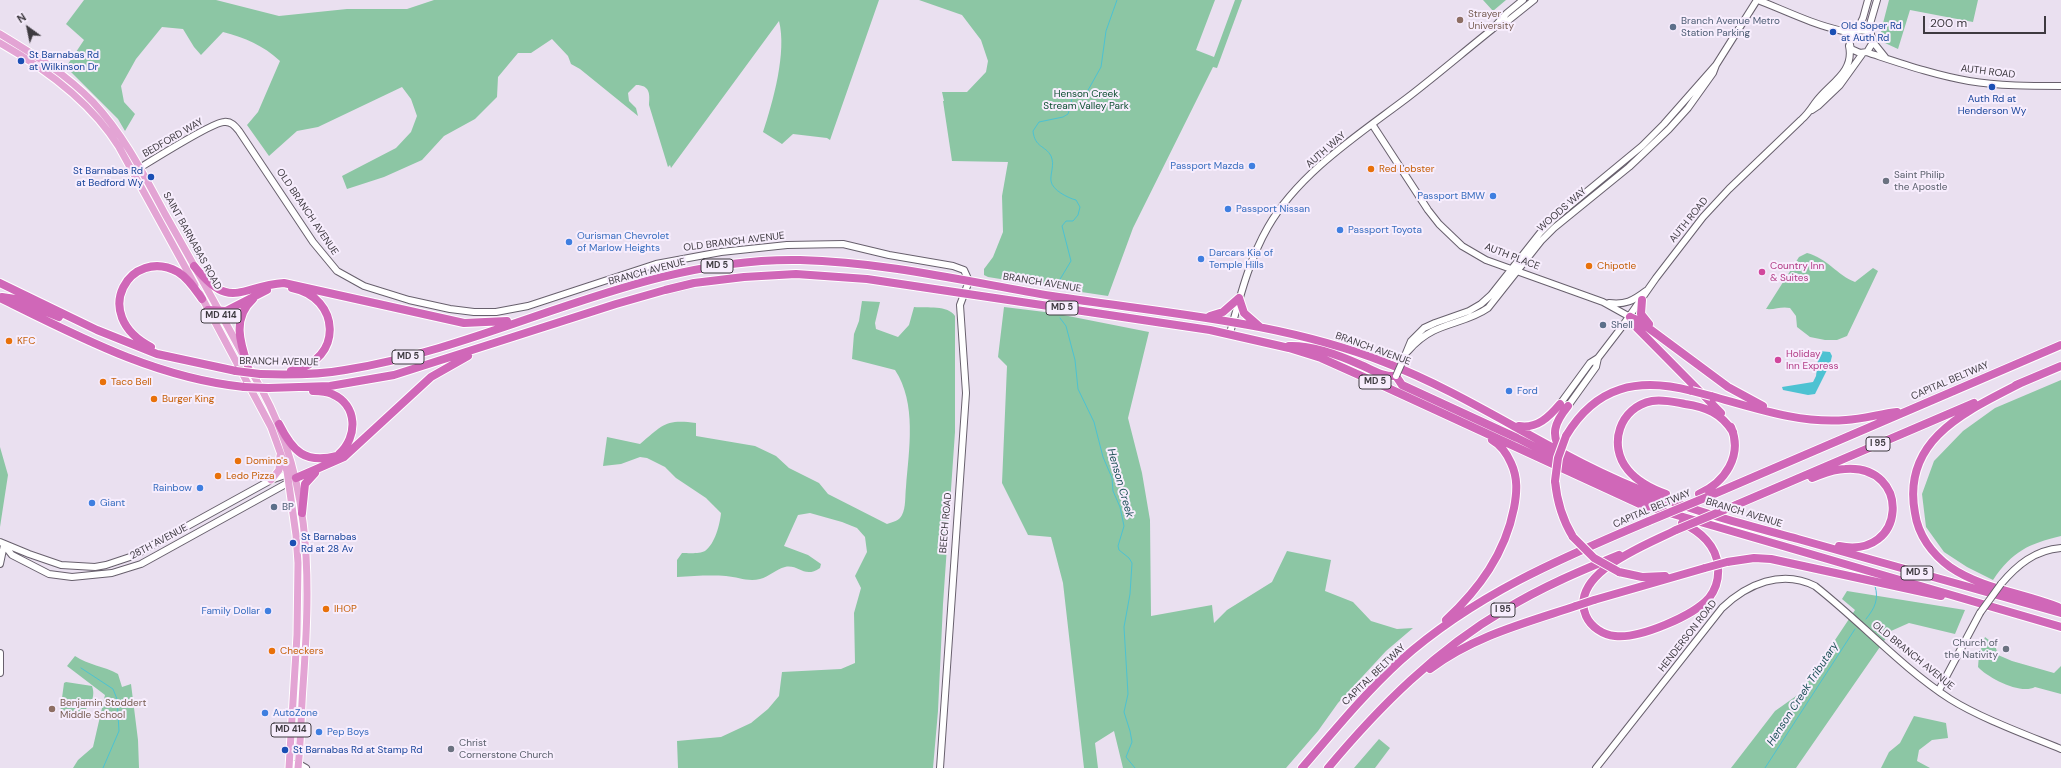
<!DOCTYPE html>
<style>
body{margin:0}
#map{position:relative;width:2061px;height:768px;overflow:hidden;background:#eae0f0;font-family:"DM Sans",sans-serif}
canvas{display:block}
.north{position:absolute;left:8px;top:8px;width:40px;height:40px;-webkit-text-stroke:3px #f7edfd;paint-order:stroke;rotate:327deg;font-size:11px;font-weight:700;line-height:16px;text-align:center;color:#3e3a40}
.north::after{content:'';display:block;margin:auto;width:14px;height:18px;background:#3e3a40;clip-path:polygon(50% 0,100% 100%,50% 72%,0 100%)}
.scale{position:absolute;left:1923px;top:16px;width:123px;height:18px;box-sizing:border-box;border:2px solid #3e3a40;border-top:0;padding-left:5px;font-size:12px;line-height:14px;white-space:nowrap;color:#3e3a40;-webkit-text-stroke:3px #f7edfd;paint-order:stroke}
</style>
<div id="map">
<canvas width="2061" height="768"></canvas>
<div class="north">N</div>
<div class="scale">200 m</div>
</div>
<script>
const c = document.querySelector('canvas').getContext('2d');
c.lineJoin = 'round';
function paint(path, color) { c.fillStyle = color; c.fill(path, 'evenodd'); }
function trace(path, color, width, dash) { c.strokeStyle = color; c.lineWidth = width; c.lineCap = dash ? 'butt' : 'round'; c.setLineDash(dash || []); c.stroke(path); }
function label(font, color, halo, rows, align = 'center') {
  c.font = font + ' "DM Sans",sans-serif'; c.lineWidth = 4; c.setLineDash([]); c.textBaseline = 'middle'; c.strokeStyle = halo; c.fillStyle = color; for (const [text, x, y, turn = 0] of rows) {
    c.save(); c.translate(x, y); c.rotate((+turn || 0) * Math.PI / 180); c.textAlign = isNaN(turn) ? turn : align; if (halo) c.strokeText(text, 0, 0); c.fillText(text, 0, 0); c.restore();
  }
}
paint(new Path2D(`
 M84 0H216L279 16 347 9H407L434 0H879L830 140 827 138 793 134 782 144 763 132C773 102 787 52 779 21L671 168 670 165 668 167 649 105C650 94 650 85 636 85L628 93 629 101 636 108 638 116 580 69 571 64 568 56 552 39 531 53H518L498 77 497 97 475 119 444 136 422 160 384 177 347 189 342 176 396 148 411 132 417 116 411 99 402 87 318 127 297 131 269 156 247 125 258 112 280 61C263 45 245 38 223 32L201 55 194 47 183 29 162 27 136 59 121 86 124 102 135 114 125 131 118 119 66 67 84 40 66 24Z
 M919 0H1215L1196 50 1214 57 1235 0H1242L1217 68 1213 67 1133 228 1108 296 1068 290V287L1050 284V287L988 277 984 275V269L993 257 1003 232 1002 196 1008 162 952 161 943 101H944L942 92H967L986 72 988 61 981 40 962 15Z
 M1483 0H1506L1493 11Z
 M1889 0H1978L1973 22 1910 10 1898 49 1885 43 1881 31Z
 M1807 253C1827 258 1837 275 1855 282L1873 268 1878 271 1847 336 1837 340H1825L1810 337 1797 327 1796 316 1790 308C1781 306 1775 310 1766 309L1799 257Z
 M862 301 880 302 875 323 876 329 898 337 909 325 914 307C927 308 948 305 955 316V432L943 604 938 711 933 768H678L677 741 721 737 751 723 768 709 779 696 782 672 841 669 855 663 854 613 861 588 855 576 867 552 865 537 857 528 842 522 810 513 798 515 784 546 808 555 821 564 820 568C804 579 799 564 785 567 776 569 769 577 760 579 748 582 738 577 726 576 710 575 693 576 677 577V560L682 553C688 553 700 554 705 551 715 544 720 524 721 513L706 498 676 478 665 467 647 458 640 457 621 464 603 466 607 437 640 444C663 425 665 419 696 423V436L755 446 776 456 789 468 819 483 828 494 887 524C893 522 899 521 902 515 906 508 905 495 906 487 909 450 917 403 895 370L852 359 854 334 859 321Z
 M1004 307 1053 313 1149 332 1128 418 1142 473 1150 520 1151 616 1212 605 1214 623 1227 610 1272 582 1287 551 1331 560 1325 591 1353 602 1371 621 1397 629 1413 628 1386 651 1338 703 1318 731 1286 768H1123L1114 731 1095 743 1098 768H1084L1063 583 1051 537 1028 535 1002 483 1007 366 998 357Z
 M2061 380V536C2028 544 2013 551 1993 580L1967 567 1944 552 1926 527 1922 494 1934 461 1963 431 1995 408Z
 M0 447 8 475 0 527Z
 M1847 591 1965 610 1955 634 1909 623 1891 631 1796 768H1731L1775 711 1799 694 1855 610 1842 599Z
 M1985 637 1995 645 1998 655 2012 661 2054 673 2061 666V694L2035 687C2021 695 1988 678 1978 667L1979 655Z
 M75 656C88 665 104 666 118 674L122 687 131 684 138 740 139 768H73L78 760 93 747 105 695 67 666Z
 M66 682 92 686C97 699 87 713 74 715 70 716 64 714 60 713L64 683Z
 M1914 716 1946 723 1948 738 1932 740 1919 750 1917 761 1930 768H1881L1889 752 1900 743Z
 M1379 739 1390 748 1375 768H1354Z`), '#8cc6a4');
paint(new Path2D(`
 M1819 351 1830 352 1832 356 1830 364 1815 394 1808 395 1783 390 1782 387 1813 382 1816 376Z`), '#4dc2d2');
trace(new Path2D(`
 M1059 281 1071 261 1062 226 1066 221H1073L1078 215 1080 207 1076 200C1068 198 1052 190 1051 181 1050 173 1055 165 1051 156 1045 145 1035 148 1033 131L1039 122 1063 117 1068 114C1074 97 1067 97 1087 92L1101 67 1106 31 1117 0
 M1060 318 1066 326 1075 360 1078 389 1094 422 1103 457 1112 478 1113 491 1120 507 1124 526 1118 546 1119 550 1129 558 1132 563 1130 594 1124 627 1128 694 1124 712 1130 731 1132 742 1126 757 1135 768
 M1866 619C1875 608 1879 599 1875 586
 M81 668 113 689 117 699 119 731 103 768
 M1765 768 1855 629`), '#4dc2d2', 1);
const secondary = new Path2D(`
 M1758 0C1786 11 1814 25 1843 31 1855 34 1871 23 1873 42L1867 52 1860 53 1851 49 1849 40 1854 31
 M1496 25 1507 13 1523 0
 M1857 30 1863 18 1868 0
 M1871 34 1870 24 1877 0
 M1873 42 1885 57
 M1866 52C1900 63 1934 75 1969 81 1999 86 2031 86 2061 86
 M1812 110 1818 106 1840 85 1863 53
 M1372 124 1428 210 1439 224 1462 246 1486 260 1603 302 1630 317
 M133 172C148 163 212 122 224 122 231 121 235 126 239 131L313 242 337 271 364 286 409 300 450 309 474 312H496L528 306 656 264 721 252 787 245 843 244 889 255 953 266 964 270 969 281 960 305 966 393 940 768
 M1609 303C1625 305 1633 301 1646 291
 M1230 333C1240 297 1249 260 1268 227 1299 173 1358 135 1407 98 1437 75 1466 50 1495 27L1509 20 1534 0
 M1408 351C1415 343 1423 336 1433 331 1451 322 1471 320 1488 308L1541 241 1554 228 1629 167 1669 129 1688 108 1713 73 1716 65 1757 0
 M1404 358 1411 341 1424 328 1435 323 1469 311 1481 304 1491 295 1540 233 1556 217 1642 146 1664 124 1716 65
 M1560 404 1590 363 1598 358 1621 328 1656 278 1703 217 1729 189 1801 120C1807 115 1811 109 1815 103 1828 84 1855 73 1849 46
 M1568 406 1596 367 1598 358
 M0 542 29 554 61 565 95 567 106 565 133 556 271 480 291 473
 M4 545 12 555 49 574 72 577 112 573 141 564 293 480
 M0 564 4 545
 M2001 584C2017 565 2035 550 2061 548
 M0 653V673
 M1939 690 1980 613
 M289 764H299L306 768
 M1596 768 1722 608C1747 584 1782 569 1815 586 1861 622 1901 667 1950 699 1980 718 2027 735 2061 749`);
const primary = new Path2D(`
 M0 34C33 54 66 74 93 102 124 135 144 175 165 214 191 260 217 306 242 353
 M0 43C46 69 91 102 119 147L195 285
 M200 294 271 427 287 471 296 535 298 563 297 635 289 768
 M251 371C313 471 311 573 303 686 301 713 301 741 298 768
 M271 480 279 470 280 456`);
const highway = new Path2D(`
 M194 266C231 312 239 286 284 283L464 323 507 321
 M0 283 97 330 157 354 236 371
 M2 297 15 299 59 317
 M0 298C79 337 156 378 244 387
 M1239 298 1244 313 1260 327
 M1642 300 1641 314 1649 324
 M208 310 226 311 267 290
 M1210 316 1223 312 1239 298
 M1630 317 1635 326 1721 413
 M1630 317 1639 321 1728 387 1763 406
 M1289 346C1312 345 1339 355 1361 365 1373 370 1383 377 1396 376L1402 385 1517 438 1628 493 1656 504
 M151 347C88 314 131 246 178 272 188 278 195 289 202 299
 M248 366C240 343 232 318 253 299
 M291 371C345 360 340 297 292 288
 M260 374C288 375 317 375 345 370 501 345 637 257 800 260 885 262 969 282 1052 296 1161 313 1280 321 1384 362 1478 398 1559 460 1654 495 1700 513 1750 526 1798 539 1885 564 1973 588 2061 613
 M2021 383C1967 411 1901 439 1915 513 1918 535 1932 554 1950 567 1982 589 2023 593 2058 607
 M2016 385 2061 366
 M268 388 330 386 394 375 616 304 665 290 694 283 744 277 796 274 867 279 1210 330 1289 348 1321 358 1377 383 1642 505 2061 627
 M313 391C319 391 326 391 332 394 358 405 358 437 339 454
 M1711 396C1755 408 1800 424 1846 420 1863 419 1880 414 1897 412
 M279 424C293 452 305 464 337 456
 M1519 426C1537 429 1549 417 1560 404
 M1566 436C1596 386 1638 377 1692 391
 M1563 453C1549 435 1555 422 1568 406
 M296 478 344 457 431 377 468 356
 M1812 478C1823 474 1833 469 1845 469 1912 464 1907 560 1839 546
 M1555 481C1557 502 1562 519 1573 537
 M1666 494C1652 489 1637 481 1628 470 1607 445 1620 407 1652 401 1663 399 1674 402 1685 404 1706 407 1721 413 1733 432
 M1699 494C1725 482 1743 456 1731 427
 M1707 497 2061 345
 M1736 505 1974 403
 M302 513 305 484 315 473
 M1676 530C1647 545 1568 573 1586 616 1591 627 1603 635 1615 636 1639 639 1693 616 1709 598 1716 589 1719 579 1718 567 1717 546 1700 531 1682 523
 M1727 562 1754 558 1771 559 1941 596
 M1619 572 1642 577 1665 576
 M1594 600 1705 568
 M1446 620C1479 589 1505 554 1514 508 1517 492 1518 478 1511 463 1507 454 1501 445 1492 440
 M1430 669C1474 636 1525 623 1576 606
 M1302 768C1334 731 1364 694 1400 661 1474 595 1559 559 1649 521
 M1328 768C1380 706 1436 650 1506 609 1542 587 1580 571 1619 555`);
trace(secondary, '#68606d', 8);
trace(primary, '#fff', 9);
trace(highway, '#fff', 10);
trace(secondary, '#fff', 6);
trace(primary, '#e3a4d4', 7);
trace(highway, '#d067b8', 8);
const secondaryBridge = new Path2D(`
 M1396 376 1404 358
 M1980 613 2001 584`);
const highwayBridge = new Path2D(`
 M236 371 260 374
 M244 387 268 388
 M1692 391 1711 396
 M1555 481 1558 458 1566 436
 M1649 521 1707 497
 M1676 530 1736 505
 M1573 537 1594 558 1619 572
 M1705 568 1727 562
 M1576 606 1594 600`);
trace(secondaryBridge, '#68606d', 8, []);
trace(highwayBridge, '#fff', 10, []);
trace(secondaryBridge, '#fff', 6);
trace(highwayBridge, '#d067b8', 8);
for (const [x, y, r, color] of [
 [1460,20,4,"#8d6e63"],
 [1673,27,4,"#5c6f8a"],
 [1833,32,4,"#1a4fb4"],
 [21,61,4,"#1a4fb4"],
 [1992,87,4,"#1a4fb4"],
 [1252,166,4,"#3f7fe0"],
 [1371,169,4,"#e8710a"],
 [151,177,4,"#1a4fb4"],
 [1886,181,4,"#6b7280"],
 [1493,196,4,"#3f7fe0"],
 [1228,209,4,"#3f7fe0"],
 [1340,230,4,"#3f7fe0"],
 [569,242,4,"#3f7fe0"],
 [1201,259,4,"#3f7fe0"],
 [1589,266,4,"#e8710a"],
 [1762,272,4,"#d1479c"],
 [1603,325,4,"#5c6f8a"],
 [9,341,4,"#e8710a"],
 [1778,360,4,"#d1479c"],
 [103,382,4,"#e8710a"],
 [1509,391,4,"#3f7fe0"],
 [154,399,4,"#e8710a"],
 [238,461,4,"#e8710a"],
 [218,476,4,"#e8710a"],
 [200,488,4,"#3f7fe0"],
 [92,503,4,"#3f7fe0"],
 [274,507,4,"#5c6f8a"],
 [293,543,4,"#1a4fb4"],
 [326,609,4,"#e8710a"],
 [268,611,4,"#3f7fe0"],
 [2006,649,4,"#6b7280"],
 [272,651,4,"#e8710a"],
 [52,709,4,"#8d6e63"],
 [265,713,4,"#3f7fe0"],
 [319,732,4,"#3f7fe0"],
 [451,749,4,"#6b7280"],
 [285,750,4,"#1a4fb4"]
]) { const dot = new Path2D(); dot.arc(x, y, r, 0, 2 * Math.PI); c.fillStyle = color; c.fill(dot); trace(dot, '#f7edfd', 1.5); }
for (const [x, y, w] of [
 [717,266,32],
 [1062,308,32],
 [221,316,40],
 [408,357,32],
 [1375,382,32],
 [1878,444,24],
 [1917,573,32],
 [1503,610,24],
 [291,730,40]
]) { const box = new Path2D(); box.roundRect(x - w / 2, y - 7, w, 14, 3); c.fillStyle = '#f7edfd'; c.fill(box); trace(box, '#3e3a40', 1); }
label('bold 9px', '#3e3a40', null, [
 ["MD 5",717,266],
 ["MD 5",1062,308],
 ["MD 414",221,316],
 ["MD 5",408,357],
 ["MD 5",1375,382],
 ["I 95",1878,444],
 ["MD 5",1917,573],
 ["I 95",1503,610],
 ["MD 414",291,730]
]);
label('10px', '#785e54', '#f7edfd', [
 ["Strayer",1468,14],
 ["University",1468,26],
 ["Benjamin Stoddert",60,703],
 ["Middle School",60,715]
], 'left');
label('10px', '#4e5e75', '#f7edfd', [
 ["Branch Avenue Metro",1681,21],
 ["Station Parking",1681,33],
 ["Shell",1611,325],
 ["BP",282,507]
], 'left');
label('10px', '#164399', '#f7edfd', [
 ["Old Soper Rd",1841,26],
 ["at Auth Rd",1841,38],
 ["St Barnabas Rd",29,55],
 ["at Wilkinson Dr",29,67],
 ["Auth Rd at",1992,99,"center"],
 ["Henderson Wy",1992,111,"center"],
 ["St Barnabas Rd",143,171,"right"],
 ["at Bedford Wy",143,183,"right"],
 ["St Barnabas",301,537],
 ["Rd at 28 Av",301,549],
 ["St Barnabas Rd at Stamp Rd",293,750]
], 'left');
label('10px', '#3e3a40', '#f7edfd', [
 ["AUTH ROAD",1988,72,7],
 ["BEDFORD WAY",173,138,-30],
 ["AUTH WAY",1326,150,-41],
 ["WOODS WAY",1562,210,-41],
 ["OLD BRANCH AVENUE",307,212,56],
 ["AUTH ROAD",1689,220,-51],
 ["SAINT BARNABAS ROAD",192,241,61],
 ["OLD BRANCH AVENUE",734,242,-7],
 ["AUTH PLACE",1512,257,21],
 ["BRANCH AVENUE",647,272,-15],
 ["BRANCH AVENUE",1042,283,9],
 ["BRANCH AVENUE",1373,349,20],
 ["BRANCH AVENUE",279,362,1],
 ["CAPITAL BELTWAY",1950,381,-23],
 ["CAPITAL BELTWAY",1652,509,-23],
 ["BRANCH AVENUE",1744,513,17],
 ["BEECH ROAD",946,523,-85],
 ["28TH AVENUE",159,542,-28],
 ["HENDERSON ROAD",1688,636,-52],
 ["OLD BRANCH AVENUE",1913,656,39],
 ["CAPITAL BELTWAY",1374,675,-44]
]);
label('10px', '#0c4e30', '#f7edfd', [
 ["Henson Creek",1086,94],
 ["Stream Valley Park",1086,106]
]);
label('10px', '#366cbe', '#f7edfd', [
 ["Passport Mazda",1244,166,"right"],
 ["Passport BMW",1485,196,"right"],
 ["Passport Nissan",1236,209],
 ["Passport Toyota",1348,230],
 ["Ourisman Chevrolet",577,236],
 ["of Marlow Heights",577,248],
 ["Darcars Kia of",1209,253],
 ["Temple Hills",1209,265],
 ["Ford",1517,391],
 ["Rainbow",192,488,"right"],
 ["Giant",100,503],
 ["Family Dollar",260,611,"right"],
 ["AutoZone",273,713],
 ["Pep Boys",327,732]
], 'left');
label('10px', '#c56008', '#f7edfd', [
 ["Red Lobster",1379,169],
 ["Chipotle",1597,266],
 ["KFC",17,341],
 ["Taco Bell",111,382],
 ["Burger King",162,399],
 ["Domino's",246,461],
 ["Ledo Pizza",226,476],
 ["IHOP",334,609],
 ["Checkers",280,651]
], 'left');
label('10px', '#5b616d', '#f7edfd', [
 ["Saint Philip",1894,175],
 ["the Apostle",1894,187],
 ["Church of",1998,643,"right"],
 ["the Nativity",1998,655,"right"],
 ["Christ",459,743],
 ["Cornerstone Church",459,755]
], 'left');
label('10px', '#b23c85', '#f7edfd', [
 ["Country Inn",1770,266],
 ["& Suites",1770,278],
 ["Holiday",1786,354],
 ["Inn Express",1786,366]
], 'left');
label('italic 11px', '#205259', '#f7edfd', [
 ["Henson Creek",1120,483,74],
 ["Henson Creek Tributary",1803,694,-57]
]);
</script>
